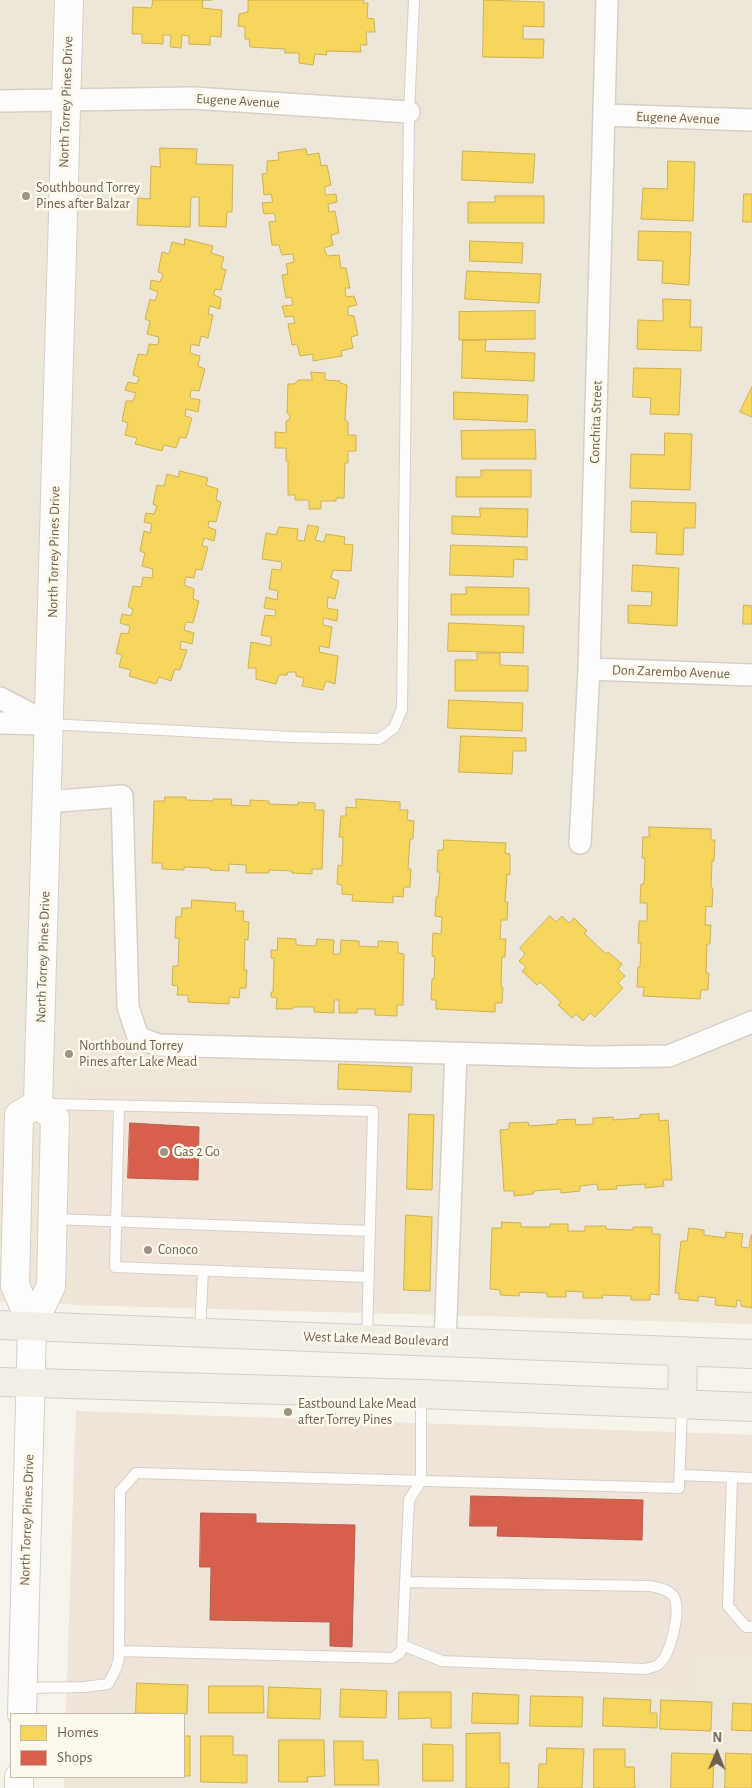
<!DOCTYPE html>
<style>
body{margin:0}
#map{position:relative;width:752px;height:1788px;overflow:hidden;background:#f6f3ea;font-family:"Alegreya Sans",sans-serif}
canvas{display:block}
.legend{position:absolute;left:10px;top:1713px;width:175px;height:65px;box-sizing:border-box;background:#fdf9ec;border:1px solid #c5bbac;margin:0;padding:6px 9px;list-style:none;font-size:15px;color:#715f4d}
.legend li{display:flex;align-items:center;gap:10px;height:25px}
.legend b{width:25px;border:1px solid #c5bbac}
.north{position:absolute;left:692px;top:1728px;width:50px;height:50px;-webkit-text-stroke:4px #fdf9ec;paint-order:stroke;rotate:1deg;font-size:14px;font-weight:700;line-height:20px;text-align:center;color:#715f4d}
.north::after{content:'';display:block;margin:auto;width:18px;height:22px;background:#715f4d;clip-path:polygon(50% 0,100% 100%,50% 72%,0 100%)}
</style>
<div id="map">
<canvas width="752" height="1788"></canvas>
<ul class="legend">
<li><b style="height:14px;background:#f6d55c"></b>Homes</li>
<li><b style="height:14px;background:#d6604d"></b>Shops</li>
</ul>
<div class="north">N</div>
</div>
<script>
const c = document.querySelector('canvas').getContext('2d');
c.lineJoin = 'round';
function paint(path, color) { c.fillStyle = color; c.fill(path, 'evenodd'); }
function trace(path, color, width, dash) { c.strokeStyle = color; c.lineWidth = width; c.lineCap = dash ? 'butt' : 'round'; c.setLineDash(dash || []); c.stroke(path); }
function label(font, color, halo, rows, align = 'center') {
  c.font = font + ' "Alegreya Sans",sans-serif'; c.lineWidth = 5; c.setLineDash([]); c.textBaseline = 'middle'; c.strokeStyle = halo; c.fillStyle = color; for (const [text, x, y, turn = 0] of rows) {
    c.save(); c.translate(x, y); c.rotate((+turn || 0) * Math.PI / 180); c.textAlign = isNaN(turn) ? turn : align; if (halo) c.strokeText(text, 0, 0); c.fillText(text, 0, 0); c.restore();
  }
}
paint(new Path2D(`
 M0 0H752V1324L0 1302Z
 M76 1411 752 1435V1788H64V1777H184V1714H66Z`), '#eee7d8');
paint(new Path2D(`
 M73 1087 406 1101 399 1314 72 1305Z
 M76 1411 752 1435V1654H691L690 1689 139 1672 135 1693 115 1714H66Z`), '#f0e4d9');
const homes = new Path2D(`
 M153 0H212H203L202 8 222 10 221 37 210 36V45L189 44V36L182 35 181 48 170 47 171 35H163V44L142 43V34H132L133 7 151 8 152 6Z
 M252 0H364L363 3H368L367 18 374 19 375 32H366L367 45H360L361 52 326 51 327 55 315 54 313 65 299 63V53H285V49L250 47 249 39H245V27L238 26 239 14 248 12V1Z
 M484 0 544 2V27L523 26V39H544L543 58 483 57Z
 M160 148 197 149 196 164 233 165 232 212H227L226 227 199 226V197H191L190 227 137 225 138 198 150 199 151 166 160 167Z
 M306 149 307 155 319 153 321 166 327 165 331 185 325 187V195L336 194 337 202 328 204 329 212 335 211 339 233 331 235 333 245 324 248 327 256 339 255 341 268H346L350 288H345L346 297 354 296 357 305 348 307V315L354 316 358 335 351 337 353 348 341 351 342 356 313 361V354L300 356 297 344 292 345 288 324 295 323 293 316 285 317 282 306 293 305 291 297 286 298 282 275 288 274 286 264 294 262 293 254 282 255 279 245H272L269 222 276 221 274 213 264 214 262 203 273 202 271 194 264 195 262 174 267 173V161L279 160 278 153Z
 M463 151 535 154 533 183 462 180Z
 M668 161 695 162 693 221 641 219 643 188 667 189Z
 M744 194H752V222H743Z
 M495 196H544V223H468V202H495Z
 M639 231 691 232 689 285 662 283 663 261 638 260Z
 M185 239 213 246 211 253 224 257 221 268 226 270 221 290 215 289 214 295 221 298 220 309 210 306 208 314 213 315 208 338 201 336 199 346 191 344 190 353 200 356 198 366 205 369 199 391 191 390 190 398 200 400 198 412 186 409 185 416 192 418 186 438 180 437 176 448 164 445 162 451 135 444 137 438 125 435 128 423 122 421 126 401H133L136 393 125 390 128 382 137 384 139 377 133 375 138 354 147 355 149 344 158 345 159 337 147 334 150 321 145 319 150 299 155 301 158 292 150 289 151 280 160 282 163 274 158 272 162 252 169 254 172 242 184 245Z
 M470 241 523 243 522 263 470 261Z
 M467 271 541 274 539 303 465 299Z
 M663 299 691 300 690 327H702L701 351 637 349 638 320 663 321Z
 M535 311V339L459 340V312Z
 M463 340H486L485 351 535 353 534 381 462 378Z
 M634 368 681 369 679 415 650 414 651 398 633 397Z
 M311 372 325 373V380L340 381V383L347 385 345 420 348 422V435H356V451H348V463H345L344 498H336V501H321V509H309V500H295V495H288V461H286V448H275V432L286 433V421L289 420 290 415 287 413 288 384H295L298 380H312Z
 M752 387V417L740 412Z
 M454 392 528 395 527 422 454 419Z
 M535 430 536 459H462L461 431Z
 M665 433 692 434 690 490 630 488 631 454 664 455Z
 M481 470H531V497H456V477H481Z
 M180 471 208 478 206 485 218 489 216 500 221 502 216 522 209 521 208 527 216 530 214 541 204 538 202 546 208 547 202 570 196 569 194 578 186 577 184 585 194 589 193 599 199 601 193 623 186 622 184 630 194 633 192 644 181 641 180 649 187 650 180 670 175 669 171 681 159 677 156 684 129 676 131 670 119 667 122 655 116 653 121 633 128 634 130 626 120 623 122 614 131 616 133 609 128 607 133 586 141 587 143 577 152 578 153 569 142 566 145 553 140 551 144 531 150 533 152 524 144 522 146 513 154 514 157 506 153 504 157 485 164 486 167 474 178 477Z
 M632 501 696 503 695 528H684L683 555 656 554 657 533 631 532Z
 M480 508 528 509 527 537 452 534V516L480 517Z
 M308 525 319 527 315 540 324 542 326 534 345 537 344 544 353 545 351 571 333 570 331 578 339 581 335 599 328 597 327 608 338 610 337 621 323 618V625L332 627 329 648 320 646 319 652 338 656 335 684 326 681 323 690 302 686 304 678 296 676V672H288L287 675H279L276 684 256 679V668H248L251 642 271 646V637L261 635 265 615 275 616 276 610 264 608 266 597 277 600 278 591 269 589 272 569 281 570 282 562 262 559 266 533 276 535 279 527 298 529 297 540 304 541Z
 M451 545 527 547V560L514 559 513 577 450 575Z
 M633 565 679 568 677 626 628 623V605L651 606 652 592 632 591Z
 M466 587 529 588V615H451V594H466Z
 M744 605 752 606V624H743Z
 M449 623 524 626 523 653 448 651Z
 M477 653H500V665L528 666V691H455V660H477Z
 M449 700 523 703 522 731 448 728Z
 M461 736 526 738V751H513L512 774 459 772Z
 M165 797H186V800L213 801V799H232L231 805 250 806V800L269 801V804L298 805V802L315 803V810H324L322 869H312V874L292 873V871L269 870V873H246V865L229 864V871L210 870V868L184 867V870L162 869V863H152L154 801H164Z
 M356 799 400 802V810H408L407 820 414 821 413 839H410L408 869H411L410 887H404L403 897 393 896V903L352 901 353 895 342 894V885L337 884 338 865 342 866 343 837H339L341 816H346V807L356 808Z
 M649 827 711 829V840H715L714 861H712L711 888H713L712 907 706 906 705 925H711L710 944H707L706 973H709L708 990H701L700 999 643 996 644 987H637L638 967H640L641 943H638L639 921H647V903H640L641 884H644L645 858H642L643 837H649Z
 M444 840 506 843 505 853 510 854V875L507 874 505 902H508L507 920H501L500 939H506L505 957H502L501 987H503L502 1003H495V1012L436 1009V1000H431L432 979H434L435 957 432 956 433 933 441 934 442 917 435 916 436 897H438L440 872H437L438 850H443Z
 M192 900 236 903 235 911H244L243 921 249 922 248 940 245 939 244 970H247L246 988H240L239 998 229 997V1004L188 1002V995H177L178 986 172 985 173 966H178L179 938H175L176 917H181L182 908H191Z
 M550 916 556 922 562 916 569 923 574 918 587 931 584 933 606 954 608 952 622 964 618 969 625 976 618 983 623 988 595 1017 590 1013 583 1021 576 1014 572 1018 558 1005 561 1002 540 982 537 985 522 971 526 967 519 961 525 954 520 948Z
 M278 938 296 939V945L316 946 317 939 334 940 333 954H340L341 940 359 941V946L378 947V941L398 942V953L404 954 403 1005H397V1016L375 1015V1009H357V1013H339V1000H334V1013L314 1012V1007H293V1009H276L277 998 271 997V992H273L274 958H271V950H277Z
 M339 1064 412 1067 411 1092 338 1089Z
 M409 1114 434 1115 432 1190 407 1189Z
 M659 1114V1121L668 1120 672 1180H663L664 1186 645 1188V1184L616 1186 617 1189 598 1190 597 1184 580 1186V1191L561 1193V1189L534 1191 533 1194 514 1196V1191H504L500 1130 509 1129V1123L528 1122 529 1126 557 1124V1120L575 1119 576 1125 593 1124V1118L613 1117V1120L640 1118V1115Z
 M406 1215 432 1217 430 1291 404 1290Z
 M502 1222 521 1223V1227H550V1224H568V1231H585V1226H606V1229L633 1230V1227H652V1234H660L659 1295 650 1294V1300H631V1296L602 1295 603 1298H583V1292L566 1291V1297H547V1293L520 1292 519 1296 500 1295V1290L490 1289 492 1228H501Z
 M689 1228 704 1230V1235L725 1238 726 1232 743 1234 741 1247 749 1248 751 1235H752V1308L741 1306V1301L737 1300 736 1307 715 1305 716 1298 699 1296 698 1301 679 1299V1293H675L681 1241H687Z
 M137 1683 188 1685 187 1714 136 1713Z
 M209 1686H263L264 1713H209Z
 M269 1687 321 1689 320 1719 268 1718Z
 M341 1689 387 1691 386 1718 340 1717Z
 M399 1692H451V1728H431V1718L399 1719Z
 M473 1693 519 1695 518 1724 472 1723Z
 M531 1696 583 1697 582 1727 530 1726Z
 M604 1698 651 1700 650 1713H657V1728L603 1726Z
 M661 1700 712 1702 711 1731 660 1729Z
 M733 1703 752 1704V1731L732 1730Z
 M500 1733V1763H509V1788H466V1734Z
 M184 1736H190V1776H184Z
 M201 1736H233V1755H247V1783L201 1782Z
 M279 1740H324L325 1776 307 1777 308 1782H279Z
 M334 1741H363V1760H378L379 1785H335Z
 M423 1744 453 1745V1781H423Z
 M547 1748 584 1749 582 1788H538L539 1764H546Z
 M594 1749H625V1767H634L635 1788H594Z
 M672 1753 714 1754 713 1788H671Z
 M726 1753 752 1754V1788H725Z`);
paint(homes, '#f6d55c');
trace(homes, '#ceb258', 1);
const shops = new Path2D(`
 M130 1123 199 1127 198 1180 128 1178Z
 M471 1496 643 1500 642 1540 497 1536 498 1526H470Z
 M201 1513 256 1514V1523L355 1525 352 1647 330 1646V1622L210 1620 211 1567H200Z`);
paint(shops, '#d6604d');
trace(shops, '#b8604d', 1);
const service = new Path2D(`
 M50 724 291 737 379 739 394 728 402 709 409 112 414 0
 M47 1104 373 1111 367 1338
 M119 1106 115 1267 368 1277
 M53 1219 370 1231
 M200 1332 203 1271
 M681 1475 752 1478
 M732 1478 728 1606 746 1627H752
 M402 1645 442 1661 645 1669C649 1668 656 1667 659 1664 671 1654 681 1611 674 1597 669 1589 658 1588 650 1586L405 1582
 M119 1651 392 1658 400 1653 402 1648 409 1500 421 1481V1395
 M24 1688 84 1687 108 1684 116 1669 119 1658 120 1491 136 1473 679 1488 682 1405`);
const minor = new Path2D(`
 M0 101 193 98 409 112
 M604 115 752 120
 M589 669 752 675
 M0 698 50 724 0 723
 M47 802 122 796 128 1007 138 1037 158 1045 593 1057 669 1056 752 1022
 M580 843 589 669 607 0
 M445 1342 456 1053`);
const secondary = new Path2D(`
 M38 1104 69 0
 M32 1326 15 1285 19 1115 38 1104
 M22 1714 32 1326 51 1286 55 1118 38 1104
 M19 1788V1777`);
const primary = new Path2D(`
 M0 1325 752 1354
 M0 1382 421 1394 752 1407
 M682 1404 683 1351`);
trace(service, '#d5d0c9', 12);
trace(minor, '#d5d0c9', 24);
trace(secondary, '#d5d0c8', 30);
trace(primary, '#d4cfc7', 30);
trace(service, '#fefdfc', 10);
trace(minor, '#fefdfc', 21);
trace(secondary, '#fefdfc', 28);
trace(primary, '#f1eee6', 28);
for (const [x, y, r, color] of [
 [26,196,5,"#a09384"],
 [69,1054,5,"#a09384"],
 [164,1152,5,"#a09384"],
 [148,1250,5,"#a09384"],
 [288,1412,5,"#a09384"]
]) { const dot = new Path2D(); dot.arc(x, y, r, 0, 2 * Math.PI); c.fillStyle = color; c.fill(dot); trace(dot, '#fdf9ec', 2); }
label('14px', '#715f4d', '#fdf9ec', [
 ["Eugene Avenue",238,101,3],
 ["North Torrey Pines Drive",66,102,-88],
 ["Eugene Avenue",678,118,2],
 ["Conchita Street",596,422,-88],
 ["North Torrey Pines Drive",54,552,-89],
 ["Don Zarembo Avenue",671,672,2],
 ["North Torrey Pines Drive",43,957,-88],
 ["West Lake Mead Boulevard",376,1339,2],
 ["North Torrey Pines Drive",27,1520,-88]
]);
label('14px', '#715f4d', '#fdf9ec', [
 ["Southbound Torrey",36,188],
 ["Pines after Balzar",36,204],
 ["Northbound Torrey",79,1046],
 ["Pines after Lake Mead",79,1062],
 ["Gas 2 Go",174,1152],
 ["Conoco",158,1250],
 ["Eastbound Lake Mead",298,1404],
 ["after Torrey Pines",298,1420]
], 'left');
</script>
